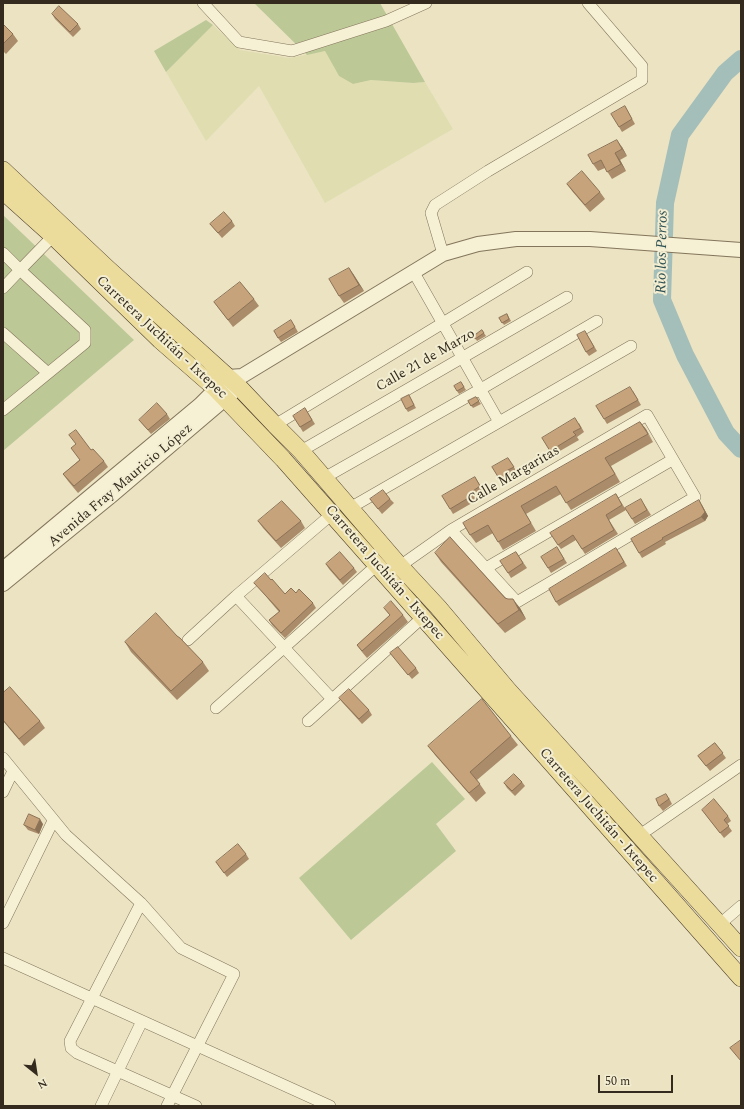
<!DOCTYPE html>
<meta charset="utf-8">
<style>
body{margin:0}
#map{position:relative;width:744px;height:1109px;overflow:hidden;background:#ebe3c2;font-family:Spectral,serif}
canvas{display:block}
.frame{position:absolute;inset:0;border:4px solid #342b1e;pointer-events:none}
.north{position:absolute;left:16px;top:1053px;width:40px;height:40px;-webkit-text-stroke:3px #f3edd1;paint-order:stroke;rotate:150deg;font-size:11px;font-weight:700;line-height:16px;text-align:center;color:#342b1e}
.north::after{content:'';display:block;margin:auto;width:14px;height:18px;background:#342b1e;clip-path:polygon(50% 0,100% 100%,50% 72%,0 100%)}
.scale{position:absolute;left:598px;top:1075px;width:75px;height:18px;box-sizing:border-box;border:2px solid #342b1e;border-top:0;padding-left:5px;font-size:12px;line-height:14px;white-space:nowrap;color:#342b1e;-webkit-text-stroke:3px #f3edd1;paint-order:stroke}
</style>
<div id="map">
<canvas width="744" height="1109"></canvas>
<div class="frame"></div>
<div class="north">N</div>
<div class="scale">50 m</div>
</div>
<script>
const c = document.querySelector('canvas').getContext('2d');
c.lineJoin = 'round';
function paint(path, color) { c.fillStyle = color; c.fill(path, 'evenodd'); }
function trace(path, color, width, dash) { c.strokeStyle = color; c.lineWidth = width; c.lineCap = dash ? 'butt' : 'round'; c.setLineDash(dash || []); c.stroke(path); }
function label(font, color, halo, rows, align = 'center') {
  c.font = font + ' Spectral,serif'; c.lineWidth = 4; c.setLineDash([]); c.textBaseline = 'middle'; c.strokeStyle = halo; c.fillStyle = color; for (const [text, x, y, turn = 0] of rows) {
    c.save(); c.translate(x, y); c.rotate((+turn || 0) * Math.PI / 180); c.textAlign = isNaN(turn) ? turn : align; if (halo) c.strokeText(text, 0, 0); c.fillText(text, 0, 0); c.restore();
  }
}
paint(new Path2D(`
 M213 25 240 50 289 58 325 51 339 76 353 84 371 80 413 83 425 82 453 129 325 203 259 86 206 141 166 72Z`), '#e0deb0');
paint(new Path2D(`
 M254 3H380L425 82 413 83 371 80 353 84 339 76 325 51 307 55Z
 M206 20 213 25 166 72 154 51Z
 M3 215 134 340 3 451Z
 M432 762 465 799 436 824 456 851 351 940 299 878Z`), '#bdc897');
trace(new Path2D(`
 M741 59 725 73 680 135 665 203 662 300 685 355 726 433 741 449`), '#a4beb9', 18);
const minor = new Path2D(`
 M203 3 239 42 292 51 386 21 426 3
 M3 253 20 270 3 288
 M443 254 431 213 435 205 488 171 642 80V66L588 3
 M413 271 499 422
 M3 333 48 373
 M3 410 85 343V330L20 270 57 232
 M275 425 527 272
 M301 451 567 297
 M324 478 481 389 597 321
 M350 508 631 346
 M400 566 451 530 647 415 695 497 517 602 451 530
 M486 568 672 460
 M236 596 332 699
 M188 640 236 596 332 514
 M216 708 377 565
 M308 721 423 617
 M3 758 66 835 141 903 181 948 234 974 167 1106
 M3 792 13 771
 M640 835 741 765
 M141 903 70 1041 71 1048 77 1053 196 1106
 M3 923 53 821
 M720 924 741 906
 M3 958 330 1106
 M101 1106 142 1021`);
const tertiary = new Path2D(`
 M3 569 200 405 228 377 242 376 443 254 478 244 516 239H590L741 250
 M3 584 112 495 232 393`);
const primary = new Path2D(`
 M3 170 107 268 239 387 275 425 301 451 400 566 438 607 508 690 741 948
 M3 191 53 236 160 340 215 388 283 459 741 978`);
trace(minor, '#83755b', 12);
trace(tertiary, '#83755b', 16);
trace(primary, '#51432f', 18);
trace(minor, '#f6f0d5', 11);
trace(tertiary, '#f6f0d5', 14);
trace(primary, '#ecdc9c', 17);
paint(new Path2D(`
 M52 14 78 24 81 29 73 37 55 19Z
 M3 24 13 34 18 41 6 54 3 51Z
 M625 106 635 124 622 132 619 127Z
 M622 147 627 156 620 160 626 171 612 179 605 168 598 171 593 164Z
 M567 184 600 192 605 199 590 212 572 191Z
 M232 221 235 226 222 238 210 224Z
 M349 268 364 291 344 303 339 296Z
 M254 299 259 306 233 327 214 302Z
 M507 314 511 321 504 325 499 318Z
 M294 325 298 332 281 342 278 338Z
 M482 330 486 336 477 341 474 336Z
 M585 331 597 351 589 356 586 352Z
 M461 382 466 390 459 394 457 391Z
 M633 391 641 405 607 424 604 419Z
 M409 395 416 408 408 412 406 409Z
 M476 397 481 404 473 408 468 401Z
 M305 408 315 424 303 432 300 427Z
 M167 414 170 419 151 434 139 420Z
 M640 422 653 442 611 466 620 482 571 510 561 494 526 514 536 531 503 550 493 533 476 543 470 535Z
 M579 423 584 432 577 437 579 440 553 455 550 451Z
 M91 450 104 461 108 467 78 493 68 481 63 474Z
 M508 458 517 472 510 476 512 479 503 485 500 480Z
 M475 477 484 491 477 495 479 499 453 514 450 509Z
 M616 494 626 510 609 520 618 534 585 554 576 540 561 549 558 545Z
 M370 499H390L394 503 382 514Z
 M644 504 651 515 635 524 632 519Z
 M702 505 708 516 705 521 665 542 666 544 642 558 639 553Z
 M258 521H301L305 528 281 548 263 528Z
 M516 552 527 568 511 578 508 573Z
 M560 552 567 563 551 573 548 568Z
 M619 552 627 566 559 606 556 602Z
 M435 553 505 598 520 608 526 619 505 633 441 562Z
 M326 564 354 568 357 572 343 585 329 569Z
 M271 580 285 594 296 593 313 603 316 608 285 638 272 625 269 620 279 612 258 587 254 583Z
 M384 608 403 615 408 622 367 658 362 652 357 645 390 615Z
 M177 636 203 662 209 671 177 700 131 652 125 642Z
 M390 653 416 668 419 673 412 679Z
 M3 693 40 721 45 728 24 746 3 721Z
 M339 698 369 710 372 715 362 724 343 703Z
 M511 736 518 745 477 780 486 793 476 802 435 755 428 746Z
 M715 743 726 758 710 771 698 756Z
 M522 782 525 786 515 796 507 788 504 783Z
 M669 798 672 804 663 811 659 806Z
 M702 810 728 816 731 821 727 824 732 831 724 838Z
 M43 824 39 834 28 830 24 825Z
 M246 854 249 859 227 877 216 862Z`), '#aa8c6a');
paint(new Path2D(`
 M617 140 622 147 627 156 622 149Z
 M615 153 620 160 626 171 621 164Z
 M349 268 354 275 364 291 359 285Z
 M640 422 646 429 653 442 648 434Z
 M699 500 708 516 705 521 701 517Z
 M513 599 520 608 526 619 519 610Z
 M40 819 43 824 39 834 35 830Z`), '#8b7256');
const building = new Path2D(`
 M59 6 78 24 70 32 52 14Z
 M3 24 13 34 3 44Z
 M625 106 632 119 619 127 611 114Z
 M617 140 622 149 615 153 621 164 607 172 601 160 593 164 588 155Z
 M582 171 600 192 585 205 567 184Z
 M224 212 232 221 218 233 210 224Z
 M349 268 359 285 339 296 329 279Z
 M240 282 254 299 228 320 214 302Z
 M507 314 509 319 502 323 499 318Z
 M291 320 295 327 278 338 274 331Z
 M482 330 484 333 475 339 474 336Z
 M585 331 594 347 586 352 577 335Z
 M461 382 464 387 457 391 454 386Z
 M630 387 638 400 604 419 596 406Z
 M409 395 414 405 406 409 401 399Z
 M476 397 479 401 471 406 468 401Z
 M157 403 167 414 148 430 139 420Z
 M305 408 312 420 300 427 293 416Z
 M575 418 581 428 573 432 576 435 550 451 542 438Z
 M640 422 648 434 605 458 615 474 566 503 556 486 521 506 531 523 498 542 488 525 470 535 463 523Z
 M76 430 91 450 93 449 104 461 74 486 63 474 80 460 71 448 76 444 69 435Z
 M508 458 514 467 506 471 508 475 500 480 492 467Z
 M475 477 480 486 473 491 475 494 450 509 442 496Z
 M383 490 390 499 378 509 370 499Z
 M616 494 622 505 606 515 614 530 582 549 573 535 558 545 550 533Z
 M641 499 647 510 632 519 625 508Z
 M699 500 705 512 701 517 662 538 663 539 639 553 631 539Z
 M282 501 301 521 276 541 258 521Z
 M450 537 505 598 508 599H513L519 610 498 624 435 553Z
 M557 547 564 559 548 568 541 557Z
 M616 548 624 562 556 602 549 589Z
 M340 552 354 568 340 580 326 564Z
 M516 552 523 563 508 573 500 561Z
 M265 573 271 580 272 579 285 594 291 588 296 593 299 589 313 603 281 633 269 620 280 611 254 583Z
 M391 601 403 615 362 651 357 645 390 615 384 608Z
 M156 613 177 636 180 638 203 662 171 691 125 642Z
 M398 647 416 668 408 675 390 653Z
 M10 687 40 721 19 739 3 720V693Z
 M349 689 369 710 359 719 339 698Z
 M482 699 511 736 470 772 480 784 469 793 428 746Z
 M715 743 723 753 706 766 698 756Z
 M514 774 522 782 512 791 504 783Z
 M666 794 669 799 659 806 656 799Z
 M714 799 728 816 724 820 729 826 720 833 702 810Z
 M29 814 40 819 35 830 24 825Z
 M238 844 246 854 224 873 216 862Z
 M741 1040V1061L730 1048Z`);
paint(building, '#c6a37b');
trace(building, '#8b7256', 1);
label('14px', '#342b1e', '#f3edd1', [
 ["Carretera Juchitán - Ixtepec",161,338,43],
 ["Calle 21 de Marzo",426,361,-30],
 ["Calle Margaritas",514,476,-30],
 ["Avenida Fray Mauricio López",121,486,-40],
 ["Carretera Juchitán - Ixtepec",384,573,49],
 ["Carretera Juchitán - Ixtepec",598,816,49]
]);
label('italic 15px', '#2e5153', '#f3edd1', [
 ["Rio los Perros",663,252,-89]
]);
</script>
